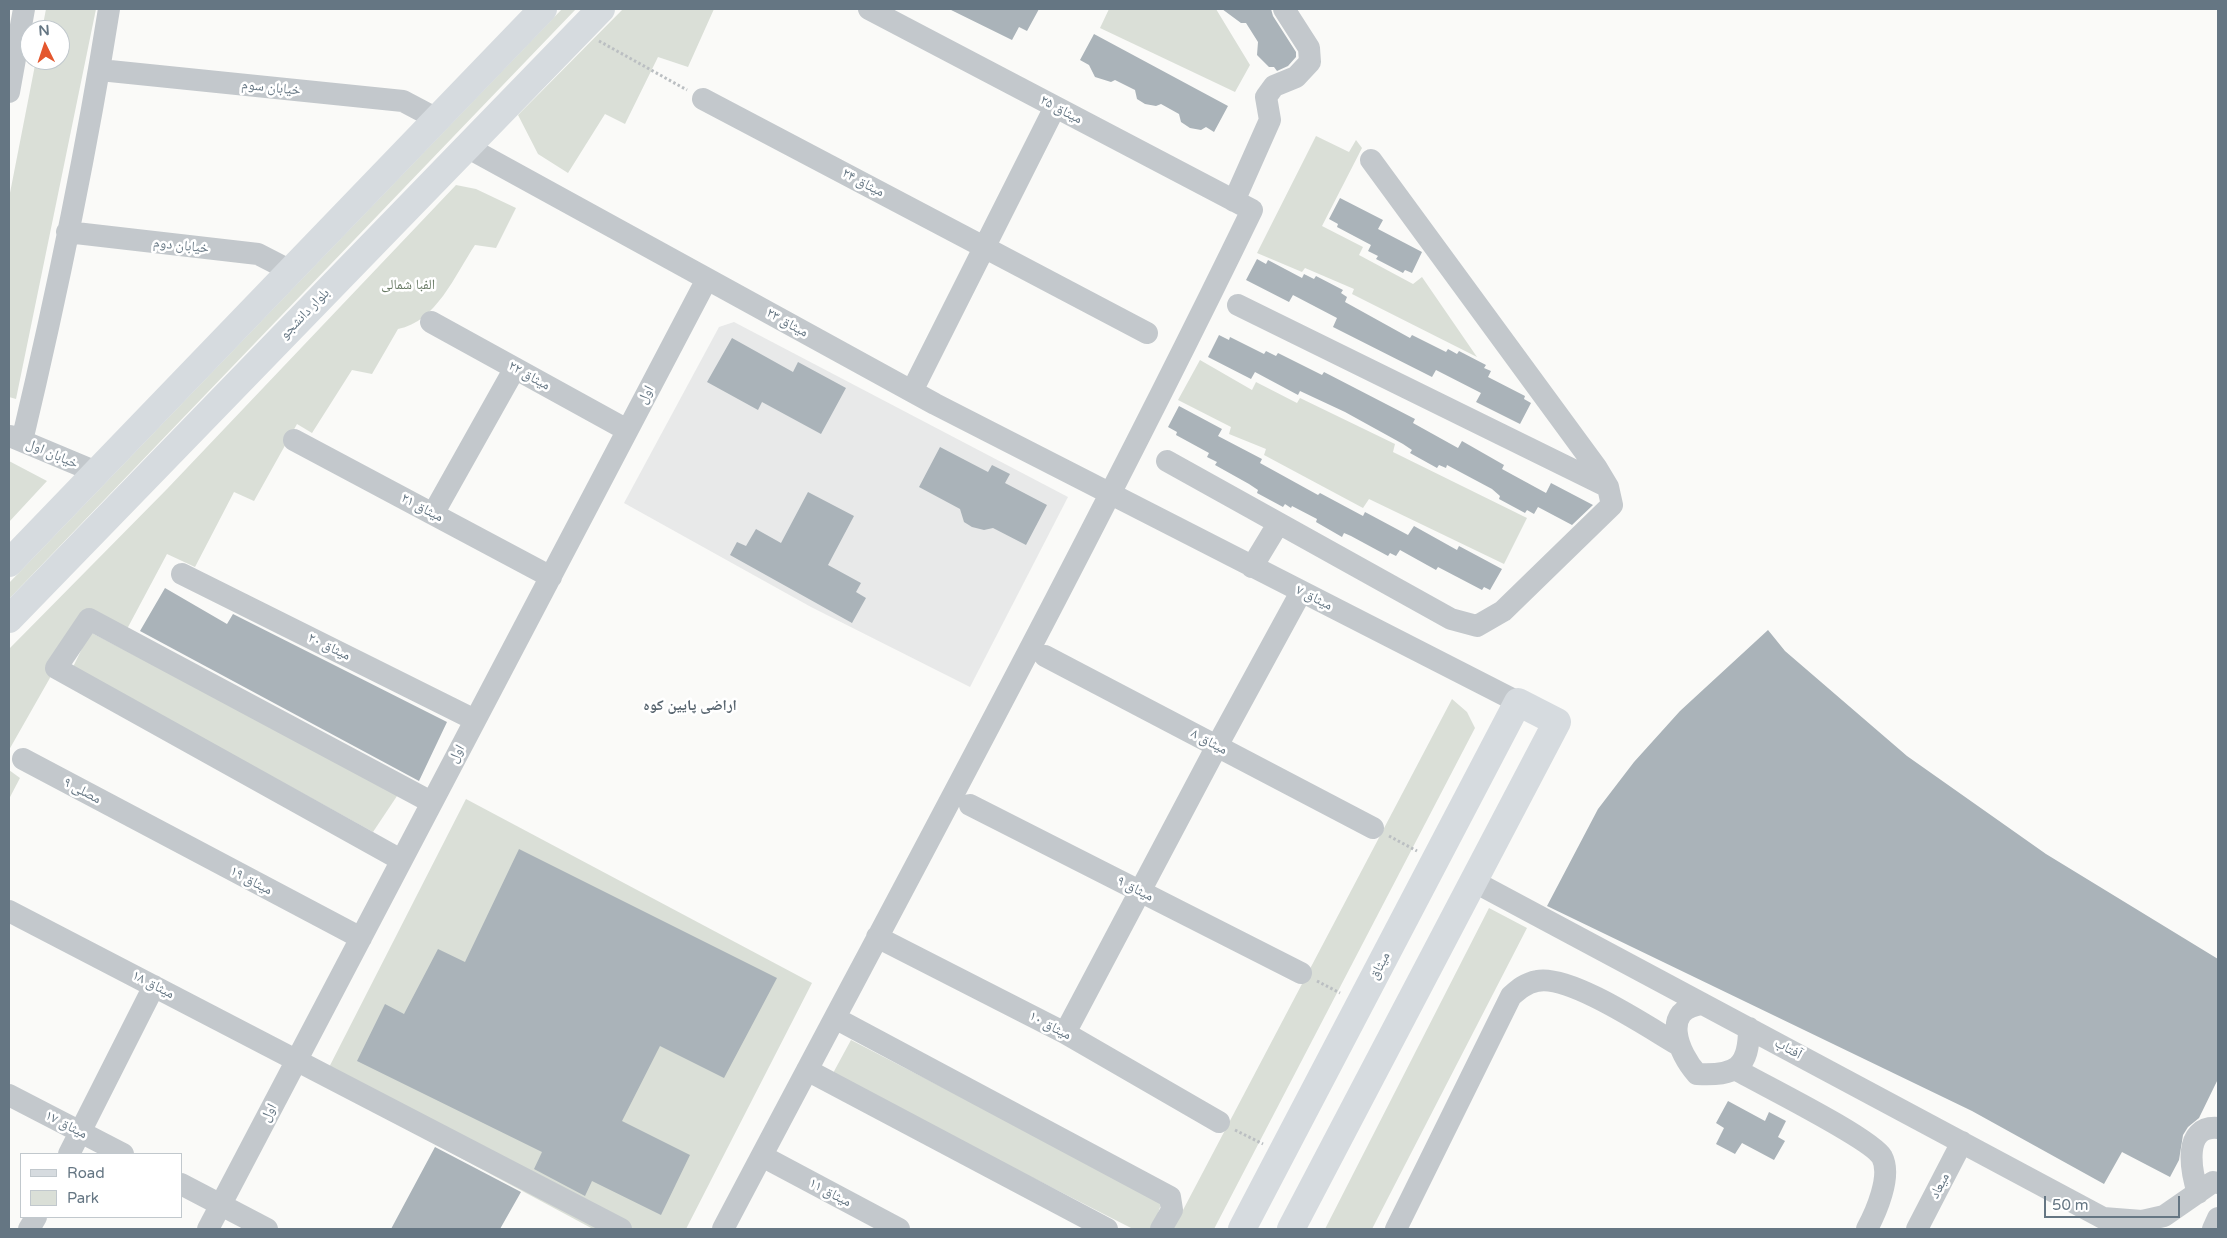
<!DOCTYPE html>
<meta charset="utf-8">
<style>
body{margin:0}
#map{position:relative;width:2227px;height:1238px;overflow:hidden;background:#fafaf8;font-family:"Varela Round",sans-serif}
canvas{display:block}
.frame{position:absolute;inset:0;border:10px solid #657683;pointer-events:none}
.legend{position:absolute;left:20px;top:1153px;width:162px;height:65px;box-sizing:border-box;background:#fff;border:1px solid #c1c8cd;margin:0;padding:6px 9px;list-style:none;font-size:15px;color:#657683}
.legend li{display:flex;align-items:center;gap:10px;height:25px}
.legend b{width:25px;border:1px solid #c1c8cd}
.north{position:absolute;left:20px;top:20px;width:50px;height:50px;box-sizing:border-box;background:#fff;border:1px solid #c1c8cd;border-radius:50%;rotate:356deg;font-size:14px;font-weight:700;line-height:20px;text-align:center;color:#657683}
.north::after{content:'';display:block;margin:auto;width:18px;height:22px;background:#e4572e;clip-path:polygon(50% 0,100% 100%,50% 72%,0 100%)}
.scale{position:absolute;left:2044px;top:1196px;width:136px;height:22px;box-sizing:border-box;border:2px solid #657683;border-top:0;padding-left:6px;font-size:15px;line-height:18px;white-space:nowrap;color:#657683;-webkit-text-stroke:4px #fff;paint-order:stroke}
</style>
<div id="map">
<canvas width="2227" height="1238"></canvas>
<div class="frame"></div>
<ul class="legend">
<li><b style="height:6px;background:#d6dbdf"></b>Road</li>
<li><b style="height:14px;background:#dadfd7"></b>Park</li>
</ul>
<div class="north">N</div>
<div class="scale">50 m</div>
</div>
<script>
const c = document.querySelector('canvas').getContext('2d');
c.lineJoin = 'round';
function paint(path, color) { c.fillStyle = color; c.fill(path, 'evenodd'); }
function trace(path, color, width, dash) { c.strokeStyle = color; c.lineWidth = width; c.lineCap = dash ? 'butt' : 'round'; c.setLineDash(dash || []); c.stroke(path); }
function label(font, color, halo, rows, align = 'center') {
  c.font = font + ' "Varela Round","Noto Naskh Arabic",sans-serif'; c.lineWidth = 5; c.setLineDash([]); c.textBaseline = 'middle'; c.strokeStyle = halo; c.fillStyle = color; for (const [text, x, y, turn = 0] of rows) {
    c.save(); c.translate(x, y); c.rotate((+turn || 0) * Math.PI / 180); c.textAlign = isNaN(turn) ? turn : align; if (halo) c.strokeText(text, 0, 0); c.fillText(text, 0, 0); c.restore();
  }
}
paint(new Path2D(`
 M734 322 1068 497 970 687 811 607 624 503 719 327Z`), '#e8e9e9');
paint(new Path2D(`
 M46 9H96L16 399 9 397V198L36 60H60V30H42Z
 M562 9H576L9 599V583Z
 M623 9H714L688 67 658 57 625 124 605 114 568 173 538 154 518 115Z
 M1109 9H1216L1250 65 1235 92 1100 28Z
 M1316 136 1349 152 1356 140 1362 148 1322 226 1363 247 1359 255 1413 284 1422 277 1477 357 1352 294 1354 289 1305 268 1302 272 1257 253Z
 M456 185 476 189 516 208 496 248 475 245C455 275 436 322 398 329L372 374 352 370 312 433 297 424 254 501 234 492 195 567 167 554 127 629 84 618 9 750V649L167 489Z
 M1200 360 1252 390 1256 382 1297 403 1300 398 1395 444 1393 452 1527 518 1504 564 1369 499 1363 508 1264 455 1266 449 1229 434 1231 427 1178 400Z
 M9 461 47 481 9 522Z
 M90 632 399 793 373 832 73 667Z
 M1452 699 1467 712 1475 728 1214 1229H1173Z
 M9 770 20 778 9 799Z
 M466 799 812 983 686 1229H593L321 1083Z
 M1489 908 1527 928 1372 1229H1325Z
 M851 1040 1162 1201 1153 1229H1133L832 1075Z`), '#dadfd7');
paint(new Path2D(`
 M949 9H1039L1027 31 1019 27 1012 40Z
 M1222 9H1271L1273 16 1296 52V57L1288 66 1277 71 1274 67H1269L1257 55 1258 42 1246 23H1241Z
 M1094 34 1228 106 1214 132 1206 127 1201 130 1190 128 1181 122 1179 114 1161 104 1156 106 1145 104 1137 99 1135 90 1115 80 1111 82 1095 77 1089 65 1080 60Z
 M1340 198 1383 220 1378 229 1422 252 1412 273 1405 270 1403 273 1376 259 1378 256 1368 251 1371 245 1337 227 1338 224 1329 219Z
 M1257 259 1266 264 1268 260 1302 278 1304 274 1314 279 1316 276 1343 290 1341 293 1347 297 1345 302 1410 338 1412 335 1446 352 1448 349 1457 354 1459 351 1486 365 1484 368 1491 371 1488 377 1525 396 1524 399 1531 403 1520 424 1476 402 1481 393 1436 370 1432 377 1333 327 1337 318 1293 295 1289 302 1246 280Z
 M1219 335 1229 340 1230 337 1264 354 1266 351 1276 356 1278 353 1322 375 1324 372 1415 419 1413 423 1458 448 1462 441 1504 465 1502 469 1546 493 1551 483 1593 505 1572 525 1538 507 1534 514 1527 510 1525 513 1499 499 1500 496 1492 489 1447 465 1446 468 1439 465 1437 468 1410 453 1412 450 1403 444 1345 412 1300 391 1298 395 1255 372 1251 379 1208 357Z
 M732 338 793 372 798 362 846 388 821 434 762 402 758 410 707 382Z
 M1179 406 1222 429 1218 436 1262 459 1260 463 1318 495 1320 493 1363 516 1365 512 1408 535 1414 526 1457 550 1459 546 1502 569 1490 590 1484 587 1482 590 1438 567 1436 570 1400 550 1396 556 1390 553 1388 556 1351 536 1344 533 1342 537 1316 522 1317 519 1292 506 1291 508 1285 504 1283 507 1257 493 1258 490 1249 484 1215 465 1217 462 1207 457 1209 453 1176 435 1177 432 1168 427Z
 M940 447 988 472 992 465 1010 474 1005 483 1047 505 1026 545 993 528 984 530 972 527 964 522 960 509 919 487Z
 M808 492 854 516 828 565 861 583 856 592 866 598 852 623 730 555 737 542 746 546 756 529 781 543Z
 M165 588 227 624 233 614 447 722 419 781 140 631Z
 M1768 630 1785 651 1907 756 2046 854 2218 959V1079L2199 1118 2188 1127 2183 1135 2179 1160 2170 1177 2122 1152 2104 1184 1972 1111 1547 906 1598 809 1634 762 1680 711Z
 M519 849 777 978 724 1078 660 1046 622 1121 690 1155 661 1215 592 1181 585 1196 534 1169 542 1152 357 1061 385 1004 404 1014 438 949 465 962Z
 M1728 1101 1765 1121 1769 1112 1786 1121 1778 1137 1785 1141 1774 1160 1742 1143 1735 1154 1716 1144 1724 1128 1716 1123Z
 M435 1147 521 1192 500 1229H391Z`), '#aab3b9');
trace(new Path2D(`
 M599 41 687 90
 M1389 836 1417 851
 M1317 981 1340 993
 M1235 1130 1263 1144`), '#bbbfc2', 3, [2.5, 2.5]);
trace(new Path2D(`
 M100 70 403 101 437 119
 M9 92 24 9
 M703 99 1147 333
 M467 147 935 404 1518 702
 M1234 201 1270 120 1266 97 1274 86 1296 77 1310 62 1309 48 1284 9
 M67 232 258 254 291 271
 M1238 305 1608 487
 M431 322 627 430
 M912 391 1055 107
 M10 436 96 472
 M294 440 551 577
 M22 441C56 298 86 154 109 9
 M1167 461 1451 619 1477 626 1503 611 1612 505 1608 487 1596 467 1371 160
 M433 514 515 368
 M1252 567 1278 524
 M182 574 475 720
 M1045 656 1373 828
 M23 759 361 938
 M970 805 1301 973
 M401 860 56 668 89 619 431 802
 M1473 881 2103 1218 2142 1221 2164 1216 2213 1182 2218 1183
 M9 911 621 1229
 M877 937 1065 1033 1219 1122
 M1703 1004C1660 1008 1678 1053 1697 1074 1736 1076 1749 1068 1749 1028
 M835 1018 1170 1197 1172 1210 1161 1229
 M1065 1033 1217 746 1301 592
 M1735 1069C1761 1084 1871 1138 1882 1157 1892 1176 1876 1212 1867 1229
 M807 1070 1107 1229
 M9 1095 123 1154
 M69 1154 154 986
 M762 1156 899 1229
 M181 1184 267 1229
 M2198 1193C2191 1171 2182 1125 2218 1128
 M29 1229 36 1217
 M208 1229 707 279
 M723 1229C901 891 1085 554 1252 210L869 9
 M1396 1229 1511 996C1519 989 1526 983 1537 981 1569 974 1648 1027 1677 1044
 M1917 1229 1962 1142
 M2213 1229 2218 1218`), '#c3c8cc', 22);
trace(new Path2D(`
 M9 563 543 9
 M9 619 601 9
 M1242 1229 1518 702 1557 722 1291 1229`), '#d6dbdf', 28);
label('14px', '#657683', '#fff', [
 ["خیابان سوم",271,88,6],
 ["میثاق ۲۵",1061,110,28],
 ["میثاق ۲۴",863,183,28],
 ["خیابان دوم",181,246,6],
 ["بلوار دانشجو",305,314,-46],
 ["میثاق ۲۳",787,323,29],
 ["میثاق ۲۲",529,376,29],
 ["اول",646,395,-62],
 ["خیابان اول",52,454,23],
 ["میثاق ۲۱",422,508,28],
 ["میثاق ۷",1314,598,27],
 ["میثاق ۲۰",329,647,26],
 ["میثاق ۸",1209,742,28],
 ["اول",457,754,-61],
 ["مصلی ۹",82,791,28],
 ["میثاق ۱۹",251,881,28],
 ["میثاق ۹",1135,889,27],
 ["میثاق",1380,966,-62],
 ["میثاق ۱۸",153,985,27],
 ["میثاق ۱۰",1050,1026,28],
 ["آفتاب",1788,1049,28],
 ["اول",269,1113,-62],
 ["میثاق ۱۷",66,1125,27],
 ["میعاد",1940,1186,-63],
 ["میثاق ۱۱",830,1193,28]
]);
label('14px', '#687a64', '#fff', [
 ["الفبا شمالی",408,285]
]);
label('bold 15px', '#57646e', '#fff', [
 ["اراضی پایین کوه",690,706]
]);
</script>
